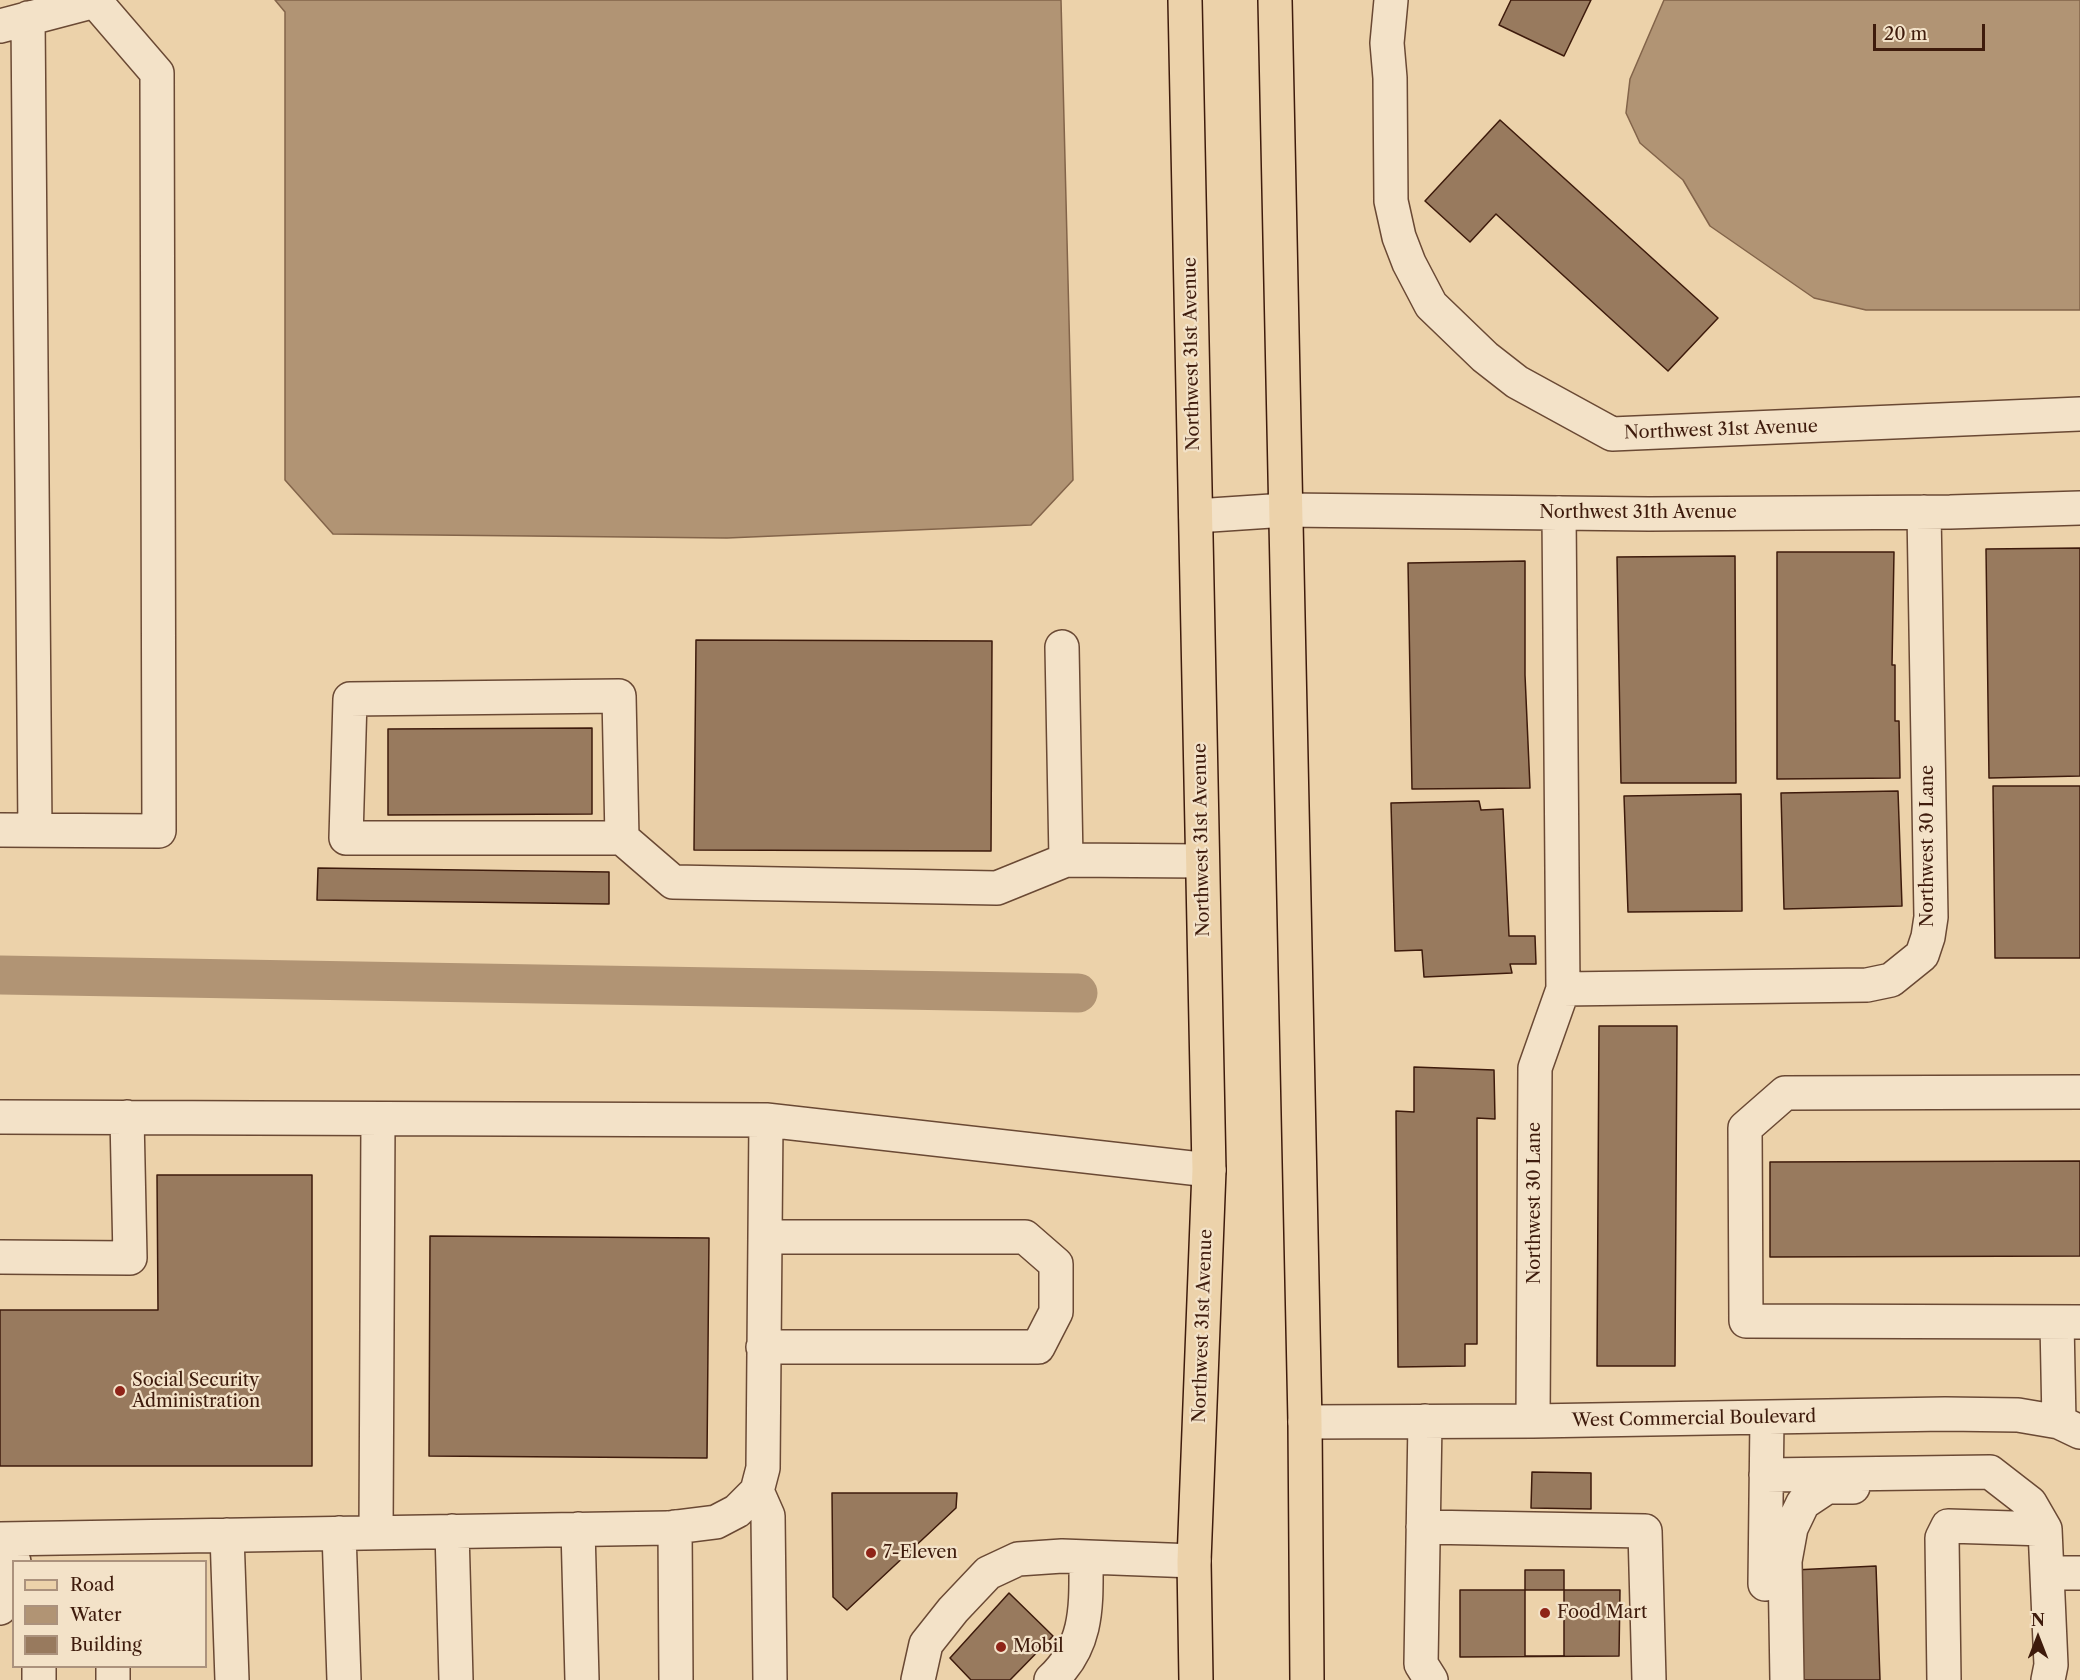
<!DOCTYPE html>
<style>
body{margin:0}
#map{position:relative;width:2080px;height:1680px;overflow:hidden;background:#ecd2aa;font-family:"Libre Caslon Text",serif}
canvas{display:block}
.legend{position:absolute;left:12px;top:1560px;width:195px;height:108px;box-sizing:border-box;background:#f3e2c8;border:2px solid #ab927d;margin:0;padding:8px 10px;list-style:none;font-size:18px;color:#3e1b0c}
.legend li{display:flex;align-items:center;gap:12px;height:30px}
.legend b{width:30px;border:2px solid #ab927d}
.north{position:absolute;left:2008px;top:1608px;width:60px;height:60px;-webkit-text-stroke:4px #f3e2c8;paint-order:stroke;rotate:0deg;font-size:16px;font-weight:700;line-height:24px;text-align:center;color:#3e1b0c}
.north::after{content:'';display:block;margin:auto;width:21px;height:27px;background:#3e1b0c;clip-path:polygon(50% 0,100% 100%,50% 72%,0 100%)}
.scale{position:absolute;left:1873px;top:24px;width:112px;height:27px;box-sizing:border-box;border:3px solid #3e1b0c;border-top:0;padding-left:8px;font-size:18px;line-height:21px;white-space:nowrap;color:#3e1b0c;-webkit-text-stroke:4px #f3e2c8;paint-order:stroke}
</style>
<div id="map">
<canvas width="2080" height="1680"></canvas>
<ul class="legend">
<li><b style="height:8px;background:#ecd2aa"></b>Road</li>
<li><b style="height:16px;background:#b19474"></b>Water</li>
<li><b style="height:16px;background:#987a5e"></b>Building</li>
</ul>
<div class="north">N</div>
<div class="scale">20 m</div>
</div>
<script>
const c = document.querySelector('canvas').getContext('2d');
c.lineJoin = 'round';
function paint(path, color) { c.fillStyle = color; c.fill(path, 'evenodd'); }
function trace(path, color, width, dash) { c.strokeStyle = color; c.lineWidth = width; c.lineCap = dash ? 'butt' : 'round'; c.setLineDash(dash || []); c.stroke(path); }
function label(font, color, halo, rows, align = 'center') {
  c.font = font + ' "Libre Caslon Text",serif'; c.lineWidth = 4.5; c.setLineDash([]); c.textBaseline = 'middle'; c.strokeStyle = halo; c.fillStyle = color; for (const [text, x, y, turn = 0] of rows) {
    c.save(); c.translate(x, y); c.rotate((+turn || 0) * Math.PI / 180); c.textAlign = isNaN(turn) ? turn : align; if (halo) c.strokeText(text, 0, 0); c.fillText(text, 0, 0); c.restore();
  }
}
const water = new Path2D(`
 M275 0H1061L1073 480 1031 525 727 538 333 534 285 480V12Z
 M1664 0H2080V310H1866L1814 298 1710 226 1683 180 1640 143 1626 113 1630 79Z`);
paint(water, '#b19474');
trace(water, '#83644a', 1.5);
trace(new Path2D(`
 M0 975 1078 993`), '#b19474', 39);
const building = new Path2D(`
 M1511 0H1591L1564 56 1499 25Z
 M1500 120 1718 318 1668 371 1496 214 1470 242 1425 201Z
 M2080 548V776L1989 778 1986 549Z
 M1777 552H1894L1892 665H1895V721H1899L1900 778 1777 779Z
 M1735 556 1736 783H1621L1617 557Z
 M1525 561V675L1530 788 1412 789 1408 563Z
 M696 640 992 641 991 851 694 850Z
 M592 728V814L388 815V729Z
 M1993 786H2080V958H1995Z
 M1898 791 1902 906 1784 909 1781 793Z
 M1741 794 1742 911 1628 912 1624 796Z
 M1479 801 1481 810 1503 809 1509 936H1535L1536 964H1510L1512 973 1424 977 1422 950 1395 951 1391 803Z
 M318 868 609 872V904L317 900Z
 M1599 1026H1677L1675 1366H1597Z
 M1414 1067 1494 1070 1495 1119 1477 1118V1344H1465V1366L1398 1367 1396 1111 1414 1112Z
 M2080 1161V1256L1770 1257V1162Z
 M157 1175H312V1466H0V1310H158Z
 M430 1236 709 1238 707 1458 429 1456Z
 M1532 1472 1591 1473V1509L1531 1508Z
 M832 1493H957L956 1508 847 1610 833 1597Z
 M1876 1566 1880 1680H1798L1794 1570Z
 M1525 1570H1564V1656H1525Z
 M1460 1590H1620L1619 1656 1460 1657Z
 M1009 1593 1053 1636 1010 1680H971L950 1658Z`);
paint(building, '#987a5e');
trace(building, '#3e1b0c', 1.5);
const minor = new Path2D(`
 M1391 0 1387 43 1390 78 1391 201 1399 237 1409 263 1431 305 1485 357 1517 382 1612 434 2080 414
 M28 18 35 830
 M0 26 95 1 157 73 159 831 0 830
 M1196 516 1286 510 1649 514 1950 512 2080 508
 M1062 647 1066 860
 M622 838 619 696 350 699 346 838H622L673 882 997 888 1066 860 1202 861
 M1563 989 1867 985 1891 980 1922 955 1928 937 1931 917 1924 512
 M2080 1092 1785 1093 1745 1128 1746 1321 2080 1322
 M0 1117 766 1120 1209 1170
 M0 1257 130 1258 127 1117
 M2057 1322 2059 1422
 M763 1347H1038L1056 1312V1264L1025 1237H765
 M1425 1421 1421 1664 1431 1680
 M1533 1421 1535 1068 1563 989 1559 513
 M1305 1422 1533 1421 1945 1414 2018 1415 2059 1422 2080 1432
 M1766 1475 1990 1472 2030 1503 2045 1529 2051 1665 2048 1680
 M757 1491 763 1468 766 1120
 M675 1527 676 1680
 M1423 1527 1645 1531 1649 1680
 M578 1529 582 1680
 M452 1531 456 1680
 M339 1533 344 1680
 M376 1533 378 1119
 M227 1535 232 1680
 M0 1539 668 1528 716 1522 737 1511 757 1491 768 1516 770 1680
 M2047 1573H2080
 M1765 1584 1767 1418
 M0 1608 14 1562
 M39 1666V1680
 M113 1666V1680
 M918 1680 926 1644 953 1610 988 1573 1018 1559 1062 1556 1194 1561
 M1051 1680C1089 1645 1086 1605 1086 1558
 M1787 1680 1785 1561 1791 1528 1803 1503 1827 1487H1853
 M1944 1680 1942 1538 1948 1526 2045 1529`);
const major = new Path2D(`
 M1185 0 1209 1170 1194 1561 1196 1680
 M1275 0 1305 1422 1307 1680`);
trace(minor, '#6a4934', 36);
trace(major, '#3e1b0c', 36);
trace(minor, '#f3e2c8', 33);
trace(major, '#ecd2aa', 33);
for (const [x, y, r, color] of [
 [120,1391,6,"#8f2418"],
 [871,1553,6,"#8f2418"],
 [1545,1613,6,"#8f2418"],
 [1001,1647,6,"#8f2418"]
]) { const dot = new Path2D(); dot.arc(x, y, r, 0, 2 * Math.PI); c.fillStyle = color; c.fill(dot); trace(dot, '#f3e2c8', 2); }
label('18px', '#3e1b0c', '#f3e2c8', [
 ["Northwest 31st Avenue",1192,354,-91],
 ["Northwest 31st Avenue",1721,430,-2],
 ["Northwest 31th Avenue",1638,513],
 ["Northwest 31st Avenue",1202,840,-91],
 ["Northwest 30 Lane",1928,846,-90],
 ["Northwest 30 Lane",1535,1203,-90],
 ["Northwest 31st Avenue",1203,1326,-88],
 ["West Commercial Boulevard",1694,1419,-1]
]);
label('18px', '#3e1b0c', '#f3e2c8', [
 ["Social Security",132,1381],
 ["Administration",132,1402],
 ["7-Eleven",883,1553],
 ["Food Mart",1557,1613],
 ["Mobil",1013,1647]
], 'left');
</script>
